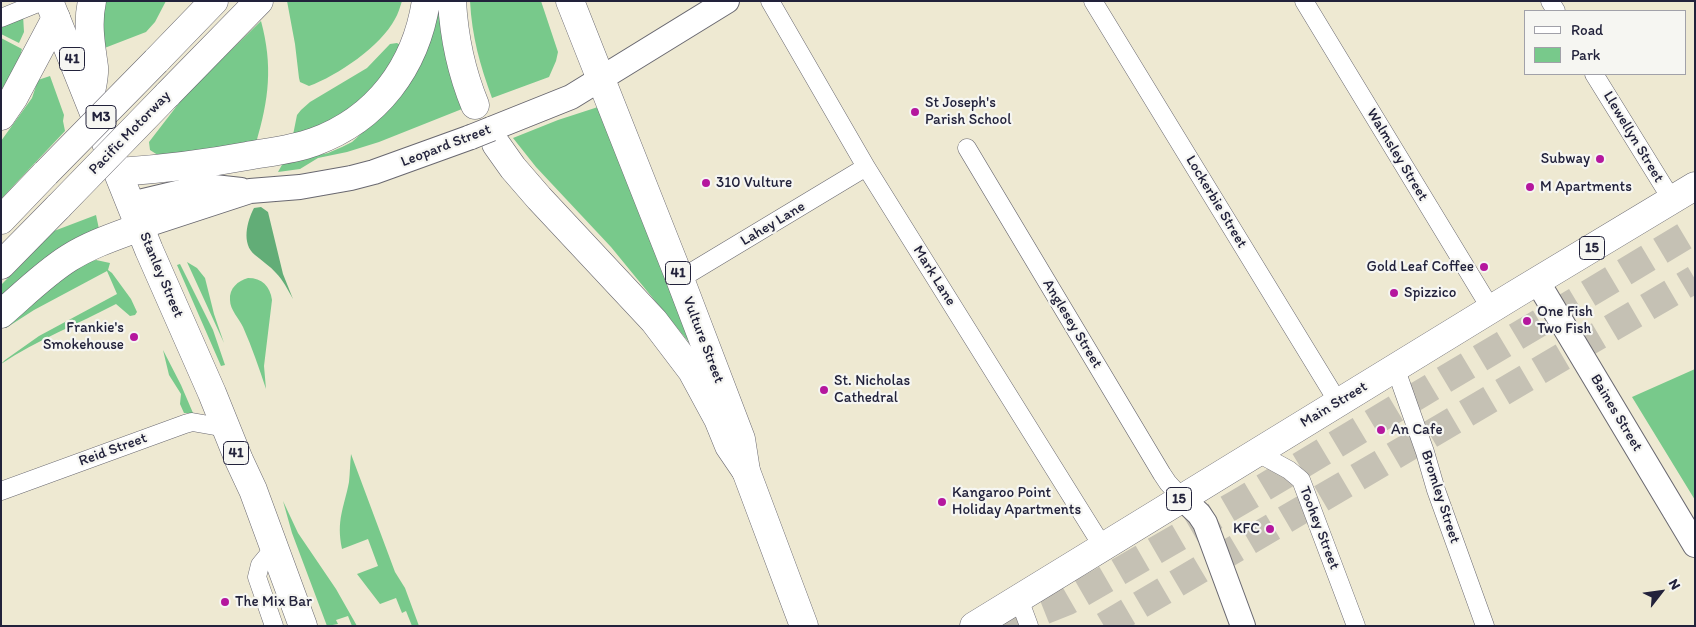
<!DOCTYPE html>
<style>
body{margin:0}
#map{position:relative;width:1696px;height:627px;overflow:hidden;background:#eee9d2;font-family:Itim,sans-serif}
canvas{display:block}
.frame{position:absolute;inset:0;border:2px solid #22223b;pointer-events:none}
.legend{position:absolute;left:1524px;top:10px;width:162px;height:65px;box-sizing:border-box;background:#f6f6f2;border:1px solid #a1a1a9;margin:0;padding:6px 9px;list-style:none;font-size:15px;color:#22223b}
.legend li{display:flex;align-items:center;gap:10px;height:25px}
.legend b{width:25px;border:1px solid #a1a1a9}
.north{position:absolute;left:1636px;top:567px;width:50px;height:50px;-webkit-text-stroke:4px #f6f6f2;paint-order:stroke;rotate:60deg;font-size:14px;font-weight:700;line-height:20px;text-align:center;color:#22223b}
.north::after{content:'';display:block;margin:auto;width:18px;height:22px;background:#22223b;clip-path:polygon(50% 0,100% 100%,50% 72%,0 100%)}
</style>
<div id="map">
<canvas width="1696" height="627"></canvas>
<div class="frame"></div>
<ul class="legend">
<li><b style="height:6px;background:#fff"></b>Road</li>
<li><b style="height:14px;background:#78c98b"></b>Park</li>
</ul>
<div class="north">N</div>
</div>
<script>
const c = document.querySelector('canvas').getContext('2d');
c.lineJoin = 'round';
function paint(path, color) { c.fillStyle = color; c.fill(path, 'evenodd'); }
function trace(path, color, width, dash) { c.strokeStyle = color; c.lineWidth = width; c.lineCap = dash ? 'butt' : 'round'; c.setLineDash(dash || []); c.stroke(path); }
function label(font, color, halo, rows, align = 'center') {
  c.font = font + ' Itim,sans-serif'; c.lineWidth = 4.5; c.setLineDash([]); c.textBaseline = 'middle'; c.strokeStyle = halo; c.fillStyle = color; for (const [text, x, y, turn = 0] of rows) {
    c.save(); c.translate(x, y); c.rotate((+turn || 0) * Math.PI / 180); c.textAlign = isNaN(turn) ? turn : align; if (halo) c.strokeText(text, 0, 0); c.fillText(text, 0, 0); c.restore();
  }
}
paint(new Path2D(`
 M105 1H166L155 22 146 32 102 49 101 29Z
 M287 1H402C400 7 398 14 395 19 381 46 337 76 309 86L300 82 299 78 295 44Z
 M440 1 462 109 379 142 347 152 318 158 300 169 278 172 283 163 328 153 342 147 352 142 372 124Z
 M470 1H541L558 52 556 61 549 77 492 98C480 65 472 37 470 1Z
 M23 15 24 32 19 43 1 34V23Z
 M261 21C273 66 269 99 256 143L164 159 150 150 149 142 186 94Z
 M1 38 22 49 16 72 1 102Z
 M397 43 402 46 379 87 326 126 293 135 297 115 301 110 310 102 367 68 390 44Z
 M50 76 64 115 63 121 65 131 1 199V141L32 98 38 80Z
 M598 107 692 346 611 247 536 167 513 138 558 120Z
 M96 215 99 229 1 299V285L54 231Z
 M96 260 110 263 108 270 112 273 131 299 137 312 135 315 130 316 116 304C78 324 37 340 1 364L5 360 39 336 117 294 107 271 34 310 6 328 3 325C24 307 70 263 96 260Z
 M187 262 197 268 205 278 214 314 224 343Z
 M180 264 213 330 225 365 221 366 177 265Z
 M248 278C262 278 270 286 272 300L264 366 266 389C259 368 252 347 243 327 239 318 230 310 230 300 229 288 238 281 248 278Z
 M163 350 181 385 193 413H184L180 404 181 394 169 375Z
 M1695 369V500L1632 397Z
 M351 454 395 572 405 588 419 626H412L406 611 402 613 396 598 380 604 357 574 378 566 368 539 342 549C336 520 344 508 349 482 350 473 350 463 351 454Z
 M283 501 298 533 336 589 357 626H352L348 616 336 620 338 624 327 626 292 533Z`), '#78c98b');
paint(new Path2D(`
 M261 207 268 212 283 274 293 299C288 290 283 280 276 273 270 266 262 261 255 255 241 244 247 221 254 208Z`), '#62ad77');
trace(new Path2D(`
 M1005 626 1068 601 1236 504 1695 230
 M1104 626 1695 279`), '#c5c1b4', 28, [28, 14]);
const street = new Path2D(`
 M770 1 866 167 1103 547
 M1093 1 1338 402
 M1304 1 1491 309
 M1550 1 1556 11
 M1 18 43 1
 M1594 74 1672 200
 M967 148 1162 474 1168 483 1182 498
 M680 279 866 167
 M1395 367 1425 452 1436 490 1485 626
 M1256 452 1289 470 1301 480 1356 626
 M1 491 185 424 192 422 226 428
 M1019 599 1029 626
 M274 626 257 577 260 565 274 548`);
const secondary = new Path2D(`
 M491 129 571 97 727 1
 M131 204 198 188 214 187 241 190
 M140 227 250 191 300 187 351 178 374 172 471 137
 M1537 281 1695 545
 M1182 498 1199 514 1205 523 1243 626`);
const primary = new Path2D(`
 M49 1 149 250 212 393 239 460 253 490 303 626
 M570 1 680 279 741 439 746 471 804 626`);
const highway = new Path2D(`
 M452 1C454 37 461 71 475 105
 M156 61 214 1
 M167 95 259 1
 M90 99C91 89 95 77 94 67 91 45 87 24 92 1
 M1 116 14 97 56 18
 M496 144 513 168 539 198 654 321 692 371 718 419 729 446 746 471
 M119 172C162 169 204 164 247 156 269 152 292 150 314 142 377 119 416 67 426 1
 M1 220 46 173
 M1 265 59 206
 M1 314C23 295 45 273 69 258 91 244 116 236 140 227
 M974 626 1514 295 1695 186`);
trace(street, '#696870', 19);
trace(secondary, '#696870', 26);
trace(primary, '#696870', 29);
trace(highway, '#696870', 29);
trace(street, '#fff', 18);
trace(secondary, '#fff', 24);
trace(primary, '#fff', 28);
trace(highway, '#fff', 28);
const secondaryBridge = new Path2D(`
 M471 137 491 129`);
const highwayBridge = new Path2D(`
 M46 173 156 61
 M59 206 167 95`);
trace(secondaryBridge, '#696870', 26, []);
trace(highwayBridge, '#696870', 29, []);
trace(secondaryBridge, '#fff', 24);
trace(highwayBridge, '#fff', 28);
for (const [x, y, r, color] of [
 [915,112,5,"#b5179e"],
 [1600,159,5,"#b5179e"],
 [706,183,5,"#b5179e"],
 [1530,187,5,"#b5179e"],
 [1484,267,5,"#b5179e"],
 [1394,293,5,"#b5179e"],
 [1527,321,5,"#b5179e"],
 [134,337,5,"#b5179e"],
 [824,390,5,"#b5179e"],
 [1381,430,5,"#b5179e"],
 [942,502,5,"#b5179e"],
 [1270,529,5,"#b5179e"],
 [225,602,5,"#b5179e"]
]) { const dot = new Path2D(); dot.arc(x, y, r, 0, 2 * Math.PI); c.fillStyle = color; c.fill(dot); trace(dot, '#f6f6f2', 2); }
for (const [x, y, w] of [
 [72,59,25],
 [101,117,30],
 [1592,248,25],
 [678,273,25],
 [236,453,25],
 [1179,499,25]
]) { const box = new Path2D(); box.roundRect(x - w / 2, y - 11.5, w, 23, 4); c.fillStyle = '#f6f6f2'; c.fill(box); trace(box, '#22223b', 1); }
label('bold 14px', '#22223b', null, [
 ["41",72,59],
 ["M3",101,117],
 ["15",1592,248],
 ["41",678,273],
 ["41",236,453],
 ["15",1179,499]
]);
label('15px', '#22223b', '#f6f6f2', [
 ["St Joseph's",925,103],
 ["Parish School",925,120],
 ["Subway",1590,159,"right"],
 ["310 Vulture",716,183],
 ["M Apartments",1540,187],
 ["Gold Leaf Coffee",1474,267,"right"],
 ["Spizzico",1404,293],
 ["One Fish",1537,312],
 ["Two Fish",1537,329],
 ["Frankie's",124,328,"right"],
 ["Smokehouse",124,345,"right"],
 ["St. Nicholas",834,381],
 ["Cathedral",834,398],
 ["An Cafe",1391,430],
 ["Kangaroo Point",952,493],
 ["Holiday Apartments",952,510],
 ["KFC",1260,529,"right"],
 ["The Mix Bar",235,602]
], 'left');
label('15px', '#22223b', '#f6f6f2', [
 ["Pacific Motorway",130,133,-46],
 ["Llewellyn Street",1633,137,59],
 ["Leopard Street",446,146,-21],
 ["Walmsley Street",1397,155,59],
 ["Lockerbie Street",1216,202,59],
 ["Lahey Lane",773,224,-31],
 ["Stanley Street",161,275,67],
 ["Mark Lane",934,276,58],
 ["Anglesey Street",1072,324,59],
 ["Vulture Street",703,340,69],
 ["Main Street",1334,405,-31],
 ["Baines Street",1616,413,59],
 ["Reid Street",113,450,-20],
 ["Bromley Street",1440,497,72],
 ["Toohey Street",1319,528,69]
]);
</script>
